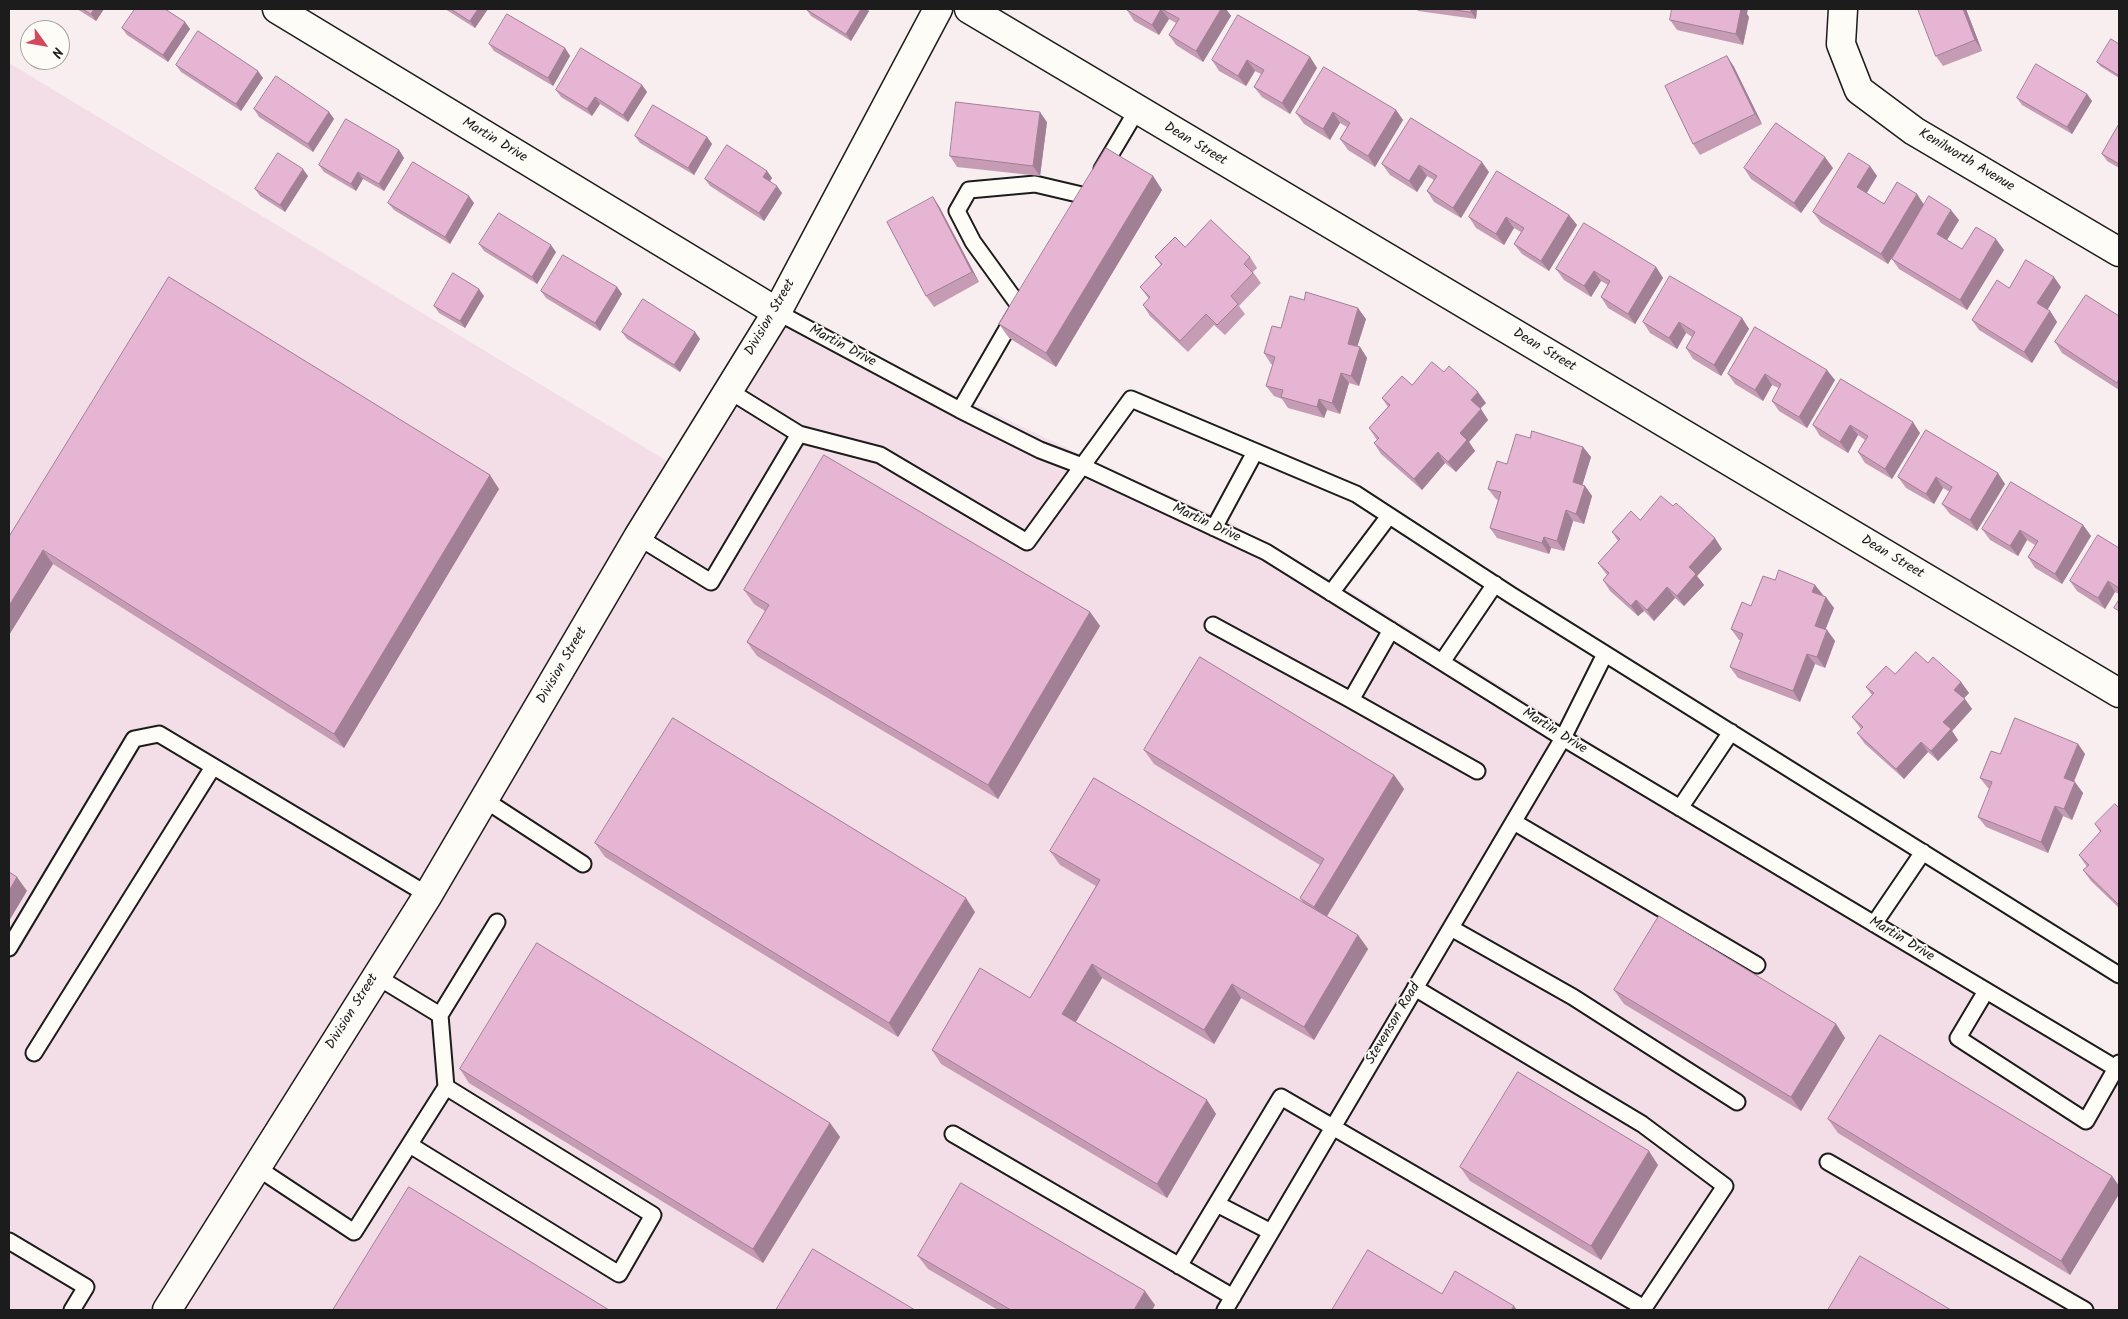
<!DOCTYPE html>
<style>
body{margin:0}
#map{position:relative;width:2128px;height:1319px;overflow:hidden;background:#f8eef0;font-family:Kalam,sans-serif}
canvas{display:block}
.frame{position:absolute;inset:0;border:10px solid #1c1c1c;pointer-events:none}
.north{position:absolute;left:20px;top:20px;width:50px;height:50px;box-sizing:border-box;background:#fdfcf7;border:1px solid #a3a29f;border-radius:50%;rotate:122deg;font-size:14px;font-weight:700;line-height:20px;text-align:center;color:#1c1c1c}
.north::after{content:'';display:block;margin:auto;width:18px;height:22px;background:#d1495b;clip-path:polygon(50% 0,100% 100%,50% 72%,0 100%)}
</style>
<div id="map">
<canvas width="2128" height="1319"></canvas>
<div class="frame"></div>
<div class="north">N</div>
</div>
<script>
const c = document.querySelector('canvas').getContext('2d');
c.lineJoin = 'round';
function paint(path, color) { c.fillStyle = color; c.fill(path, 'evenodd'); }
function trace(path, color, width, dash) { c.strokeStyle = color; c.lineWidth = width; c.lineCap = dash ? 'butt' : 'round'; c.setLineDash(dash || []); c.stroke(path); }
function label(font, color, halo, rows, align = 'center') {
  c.font = font + ' Kalam,sans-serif'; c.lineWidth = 4; c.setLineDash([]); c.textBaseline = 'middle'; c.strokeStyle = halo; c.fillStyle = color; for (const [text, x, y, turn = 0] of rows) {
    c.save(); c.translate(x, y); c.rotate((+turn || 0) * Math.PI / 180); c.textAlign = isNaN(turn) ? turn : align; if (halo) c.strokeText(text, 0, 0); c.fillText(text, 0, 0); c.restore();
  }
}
paint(new Path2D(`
 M9 63 677 467 774 308 1098 463 1231 523 1345 588 2119 1074V1310H9Z`), '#f3dde7');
const lane = new Path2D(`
 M1102 169 1137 110
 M1020 307 973 242 957 211 969 190 1035 184 1086 196
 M777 312 960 410 1040 450 1082 466 1266 552 1563 738 2119 1070
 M960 410 1015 315
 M799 434 880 455 1027 542 1131 399 1356 494 1511 595 2119 975
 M1214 528 1255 452
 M638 537 711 582 799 434 728 390
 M1331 593 1389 516
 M1213 625 1351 700
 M1391 630 1351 700 1477 771
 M1442 662 1495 584
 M485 800 583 864
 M1680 808 1731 732
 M1514 822 1757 965
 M1874 924 1923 852
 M1451 928 1573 997 1737 1102
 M9 948 134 739 159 734 428 895
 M376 976 440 1015 497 922
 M1986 991 1958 1038 2086 1121 2119 1063
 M34 1053 213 767
 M953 1134 1233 1297
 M410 1145 619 1274 653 1215 446 1087 440 1015
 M1828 1162 2085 1310
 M256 1167 354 1232 446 1087
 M1217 1204 1271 1232
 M9 1241 86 1287 72 1310
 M1179 1266 1281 1097 1644 1308 1725 1186 1642 1124 1415 988
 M1225 1310 1563 738 1605 654`);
const street = new Path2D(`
 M277 9 777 312
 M969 9 2119 693
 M1843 9 1841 44 1859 90 1914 131 2119 252
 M167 1310 428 895 638 537 777 312 938 9`);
trace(lane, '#1c1c1c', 19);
trace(street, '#1c1c1c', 31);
trace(lane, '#fdfcf7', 15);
trace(street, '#fdfcf7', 28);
paint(new Path2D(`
 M77 9H104L96 21Z
 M445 9H488L475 28Z
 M806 9 869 11 851 41 811 16Z
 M1127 9H1226L1231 16 1203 62 1176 45 1169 35 1176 23 1169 19 1159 35 1134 21 1127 10Z
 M1416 9H1477L1476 19 1418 11Z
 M1918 9H1966L1982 51 1943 66 1936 56Z
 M1747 14 1749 17 1743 45 1677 30 1670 20Z
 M185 22 190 29 168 62 127 35 122 28Z
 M489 44 565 48 570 56 553 86 494 51Z
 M2119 44V78L2100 66 2097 62Z
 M1727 56 1734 67 1762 124 1700 155 1693 144Z
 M1310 57 1317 68 1290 114 1262 97 1254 87 1261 74 1255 71 1246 86 1219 71 1212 60Z
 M176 65 263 78 241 111 181 72Z
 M642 85 647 92 628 122 600 104 592 116 561 97 556 90Z
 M2087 94 2092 101 2072 134 2022 105 2017 98Z
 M254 109 329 112 334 119 313 152 259 117Z
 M1396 110 1403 120 1375 167 1348 150 1340 139 1347 127 1340 123 1330 140 1304 124 1296 113Z
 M1411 118 1489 172 1461 218 1434 202 1427 191 1434 180 1427 176 1417 192 1390 175 1382 164Z
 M1047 122 1040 176 957 167 950 156Z
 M2119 124V168L2107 161 2102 154Z
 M635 136 707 137 712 144 694 175 640 143Z
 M399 150 404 158 384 191 363 179 356 191 324 172 319 165Z
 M1870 166 1877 176 1867 193 1884 204 1917 194 1924 205 1959 220 1947 240 1962 249 2004 250 1967 310 1899 269 1892 259 1902 242 1888 264 1821 223 1813 212Z
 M1744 168H1833L1801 213 1751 179Z
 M767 171 772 178 770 181 782 193 764 221 710 186 705 179Z
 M308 176 285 212 260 196 255 189Z
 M1153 176 1162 190 1056 367 1009 338 999 324Z
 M933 197 940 208 979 282 934 307 926 296Z
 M388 203H474L450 244 394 210Z
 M1569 215 1577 225 1549 271 1522 254 1514 244 1521 232 1514 228 1504 245 1476 228 1469 217Z
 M479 244 556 252 537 284 484 251Z
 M1185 247 1250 257 1257 268 1253 272 1261 283 1239 306 1245 314 1225 335 1214 325 1188 352 1150 316 1143 305 1149 299 1140 287 1161 265 1155 257Z
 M1656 267 1663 278 1635 324 1608 308 1601 297 1608 285 1601 281 1591 297 1564 280 1556 269Z
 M617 287 622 294 600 331 546 298 541 291Z
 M2061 287 2047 310 2050 311 2057 322 2032 363 1979 330 1972 320 2009 288Z
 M484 296 465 328 439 313 434 306Z
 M2119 316V390L2062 353 2055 342Z
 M1742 318 1749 329 1721 376 1693 359 1686 348 1692 337 1686 333 1677 349 1650 333 1643 322Z
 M1366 319 1357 346 1360 347 1367 358 1359 386 1349 383 1340 414 1327 410 1324 418 1288 408 1282 399 1274 396 1266 386 1273 365 1271 364 1264 353 1281 328Z
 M1755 327 1835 380 1807 428 1779 411 1772 401 1779 388 1772 385 1763 401 1735 384 1728 374Z
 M622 332H695L700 339 680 372 627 339Z
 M1444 372 1486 403 1480 408 1488 420 1469 442 1475 451 1456 472 1445 463 1422 490 1381 454 1374 443 1377 440 1369 428 1388 407 1382 398Z
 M1841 379 1920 433 1892 479 1865 463 1858 452 1865 440 1858 435 1848 453 1820 436 1813 425Z
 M1926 430 2005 484 1977 531 1950 514 1942 504 1950 492 1943 488 1934 504 1906 488 1898 477Z
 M1530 438 1583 447 1591 457 1582 485 1585 486 1592 496 1584 524 1573 521 1564 551 1551 548 1549 554 1497 538 1490 528 1498 500 1496 499 1488 489Z
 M499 489 344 748 53 564 9 635V537Z
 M1640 520 1722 549 1697 576 1704 585 1684 606 1675 598 1654 621 1644 611 1638 616 1610 591 1603 580 1607 575 1598 563 1618 541 1612 532Z
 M2083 525 2091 536 2062 584 2035 568 2028 557 2035 545 2027 540 2018 556 1990 540 1982 529Z
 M2119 548V594L2115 592 2105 609 2077 591 2070 581Z
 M1775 580 1815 585 1823 595 1834 608 1825 629 1827 630 1835 641 1825 668 1815 664 1800 702 1738 678 1730 667 1741 640H1739L1731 629Z
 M744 590 1090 612 1100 626 998 799 757 656 747 642 765 611 754 604Z
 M1928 663 1961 682 1969 693 1964 698 1972 709 1952 731 1958 740 1938 761 1928 752 1904 779 1865 744 1857 733 1861 729 1852 717 1872 695 1866 687 1895 674Z
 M2078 744 2085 754 2074 782 2083 793 2072 820 2063 816 2048 853 1986 827 1978 817 1990 789 1988 788 1980 778 2000 754Z
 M1144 750 1394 775 1404 789 1327 916 1358 935 1368 949 1314 1040 1241 998 1214 1044 1102 978 1076 1022 1207 1100 1216 1114 1167 1198 941 1064 932 1050 1030 998 1096 886 1060 865 1050 851 1303 902 1300 898 1320 865 1154 764Z
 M2119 808V908L2091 881 2083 870 2087 867 2079 855 2100 832 2095 824Z
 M595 843 975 912 898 1037 605 857Z
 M1614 990 1836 1024 1845 1038 1801 1111 1624 1004Z
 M460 1069 830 1123 840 1137 763 1263 469 1083Z
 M1828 1119 2112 1176 2119 1186V1194L2070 1275 1838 1133Z
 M1658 1165 1601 1260 1470 1181 1460 1167Z
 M918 1256 1155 1305 1152 1310H998L928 1269Z`), '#c69cb5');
paint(new Path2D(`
 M94 9H104L96 21 91 14Z
 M478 9H488L475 28 470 21Z
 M861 9H867L869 11 851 41 846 34Z
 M1161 9 1169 19 1159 35 1152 25Z
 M1221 9H1226L1231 16 1203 62 1196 51Z
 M1471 9H1477L1476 19 1471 12Z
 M1740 9H1748L1747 14 1749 17 1743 45 1736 34Z
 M1963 9H1966L1982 51 1975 40Z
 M185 22 190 29 168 62 163 55Z
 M565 48 570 56 553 86 548 78Z
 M1727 56 1734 67 1762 124 1755 114Z
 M1310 57 1317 68 1290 114 1282 103Z
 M1247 60 1255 71 1246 86 1238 76Z
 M258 71 263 78 241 111 236 104Z
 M642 85 647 92 628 122 623 115Z
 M2087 94 2092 101 2072 134 2067 127Z
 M595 97 600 104 592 116 587 109Z
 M1396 110 1403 120 1375 167 1368 156Z
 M329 112 334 119 313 152 308 144Z
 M1040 112 1047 122 1040 176 1033 166Z
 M1333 112 1340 123 1330 140 1323 129Z
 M707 137 712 144 694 175 688 168Z
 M399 150 404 158 384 191 379 184Z
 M1825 157 1833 168 1801 213 1794 203Z
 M1482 162 1489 172 1461 218 1453 208Z
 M1419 165 1427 176 1417 192 1409 181Z
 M1870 166 1877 176 1864 197 1857 187Z
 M303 169 308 176 285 212 280 205Z
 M767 171 772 178 768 184 763 177Z
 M358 172 363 179 356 191 351 184Z
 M1153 176 1162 190 1056 367 1046 353Z
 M777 186 782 193 764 221 759 213Z
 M1917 194 1924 205 1888 264 1881 254Z
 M469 196 474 203 450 244 445 237Z
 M933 197 940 208 979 282 972 272Z
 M1951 210 1959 220 1944 245 1937 234Z
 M1569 215 1577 225 1549 271 1541 261Z
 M1506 217 1514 228 1504 245 1496 234Z
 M1996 239 2004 250 1967 310 1960 300Z
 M551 245 556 252 537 284 532 277Z
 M1656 267 1663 278 1635 324 1628 314Z
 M1594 271 1601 281 1591 297 1584 286Z
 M2054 277 2061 287 2045 314 2037 303Z
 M617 287 622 294 600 331 595 323Z
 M479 289 484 296 465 328 460 321Z
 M1358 308 1366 319 1355 354 1348 344Z
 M2050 311 2057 322 2032 363 2024 352Z
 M1742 318 1749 329 1721 376 1714 365Z
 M1679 322 1686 333 1677 349 1669 338Z
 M695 332 700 339 680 372 674 365Z
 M1360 347 1367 358 1359 386 1351 376Z
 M1827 370 1835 380 1807 428 1799 417Z
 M1341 373 1349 383 1340 414 1332 403Z
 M1765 374 1772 385 1763 401 1755 390Z
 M1478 392 1486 403 1478 411 1471 400Z
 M1319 399 1327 410 1324 418 1317 407Z
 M1481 409 1488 420 1469 442 1475 451 1456 472 1448 462 1460 433Z
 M1913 422 1920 433 1892 479 1885 469Z
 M1850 425 1858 435 1848 453 1840 442Z
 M1583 447 1591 457 1580 493 1573 482Z
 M1438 452 1445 463 1422 490 1414 479Z
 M1998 473 2005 484 1977 531 1970 520Z
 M490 475 499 489 344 748 334 734Z
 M1936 477 1943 488 1934 504 1926 494Z
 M1585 486 1592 496 1584 524 1576 514Z
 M1566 510 1573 521 1564 551 1557 541Z
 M2083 525 2091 536 2062 584 2055 574Z
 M2020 530 2027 540 2018 556 2010 546Z
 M1544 537 1551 548 1549 554 1542 543Z
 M1715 538 1722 549 1697 576 1704 585 1684 606 1677 596 1689 567Z
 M43 550 53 564 9 635V606Z
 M2108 581 2115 592 2105 609 2098 598Z
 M1815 585 1823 595 1812 592Z
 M1667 587 1675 598 1654 621 1647 610Z
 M1826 597 1834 608 1823 636 1815 626Z
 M1636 600 1644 611 1638 616 1631 606Z
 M1090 612 1100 626 998 799 988 785Z
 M1827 630 1835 641 1825 668 1817 657Z
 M1807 654 1815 664 1800 702 1793 691Z
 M1961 682 1969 693 1962 700 1954 690Z
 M1965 699 1972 709 1952 731 1958 740 1938 761 1931 751 1943 722Z
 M1921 742 1928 752 1904 779 1896 769Z
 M2078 744 2085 754 2071 788 2064 778Z
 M1394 775 1404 789 1324 921 1314 907Z
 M2075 782 2083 793 2072 820 2064 809Z
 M2055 806 2063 816 2048 853 2041 842Z
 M17 877 27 891 9 921V891Z
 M966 898 975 912 898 1037 889 1023Z
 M1358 935 1368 949 1314 1040 1304 1027Z
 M1092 964 1102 978 1072 1028 1062 1014Z
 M1232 984 1241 998 1214 1044 1204 1030Z
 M1836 1024 1845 1038 1801 1111 1791 1097Z
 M1207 1100 1216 1114 1167 1198 1157 1184Z
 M830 1123 840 1137 763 1263 753 1249Z
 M1649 1151 1658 1165 1601 1260 1591 1246Z
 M2112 1176 2119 1186V1194L2070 1275 2061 1261Z
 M1145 1291 1155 1305 1152 1310H1134Z
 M1514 1306 1517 1310H1511Z`), '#a17f94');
const building = new Path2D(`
 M83 9H94L91 14Z
 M135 9H165L185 22 163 55 122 28Z
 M451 9H478L470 21Z
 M806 9H861L846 34Z
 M1127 9H1161L1152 25 1127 10Z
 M1162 9H1221L1196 51 1169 35 1179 19Z
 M1449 9H1471V12Z
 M1672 9H1741L1736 34 1670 20Z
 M1918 9H1963L1975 40 1936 56Z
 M507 14 565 48 548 78 489 44Z
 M1238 15 1310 57 1282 103 1254 87 1264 70 1247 60 1238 76 1212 60Z
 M198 31 258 71 236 104 176 65Z
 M2111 39 2119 44V74L2118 75 2097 62Z
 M581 48 642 85 623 115 595 97 587 109 556 90Z
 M1727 56 1755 114 1693 144 1665 86Z
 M2036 64 2087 94 2067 127 2017 98Z
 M1324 67 1396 110 1368 156 1340 139 1350 123 1333 112 1323 129 1296 113Z
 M276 76 329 112 308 144 254 109Z
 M956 102 1040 112 1033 166 950 156Z
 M653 105 707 137 688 168 635 136Z
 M1411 118 1482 162 1453 208 1427 191 1437 176 1419 165 1409 181 1382 164Z
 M346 119 399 150 379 184 358 172 351 184 319 165Z
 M1776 123 1825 157 1794 203 1744 168Z
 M2119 124V164L2102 154Z
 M727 145 767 171 763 177 777 186 759 213 705 179Z
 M1106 148 1153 176 1046 353 999 324Z
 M278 153 303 169 280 205 255 189Z
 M1849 153 1870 166 1857 187 1884 204 1897 182 1917 194 1881 254 1813 212Z
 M413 162 469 196 445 237 388 203Z
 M1497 171 1569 215 1541 261 1514 244 1524 228 1506 217 1496 234 1469 217Z
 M1929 196 1951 210 1937 234 1962 249 1976 227 1996 239 1960 300 1892 259Z
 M933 197 972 272 926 296 887 222Z
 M499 213 551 245 532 277 479 244Z
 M1211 220 1250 257 1244 264 1253 273 1231 296 1238 304 1217 325 1206 314 1180 341 1143 305 1150 297 1140 287 1162 264 1155 257 1175 237 1185 247Z
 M1584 223 1656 267 1628 314 1601 297 1610 281 1594 271 1584 286 1556 269Z
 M563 255 617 287 595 323 541 291Z
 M2026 260 2054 277 2037 303 2050 311 2024 352 1972 320 1997 280 2009 288Z
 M453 273 479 289 460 321 434 306Z
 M1670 276 1742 318 1714 365 1686 348 1695 332 1679 322 1669 338 1643 322Z
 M169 277 490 475 334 734 43 550 9 606V537Z
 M1306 292 1358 308 1348 344 1360 347 1351 376 1341 373 1332 403 1319 399 1317 407 1281 397 1283 390 1266 386 1275 357 1264 353 1272 326 1281 328 1290 296 1304 300Z
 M2086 295 2119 316V379L2117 383 2055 342Z
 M643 299 695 332 674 365 622 332Z
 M1755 327 1827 370 1799 417 1772 401 1781 384 1765 374 1755 390 1728 374Z
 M1432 362 1444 372 1449 366 1478 392 1471 400 1481 409 1460 433 1467 440 1448 462 1438 452 1414 479 1374 443 1379 438 1369 428 1390 405 1382 398 1402 376 1412 385Z
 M1841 379 1913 422 1885 469 1858 452 1868 436 1850 425 1840 442 1813 425Z
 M1926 430 1998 473 1970 520 1942 504 1952 487 1936 477 1926 494 1898 477Z
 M1532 431 1583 447 1573 482 1585 486 1576 514 1566 510 1557 541 1544 537 1542 543 1490 528 1501 492 1488 489 1497 461 1507 464 1516 434 1530 438Z
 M824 455 1090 612 988 785 747 642 769 605 744 590Z
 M2011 482 2083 525 2055 574 2028 557 2038 541 2020 530 2010 546 1982 529Z
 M1661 496 1673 506 1676 503 1715 538 1689 567 1696 574 1677 596 1667 587 1647 610 1636 600 1631 606 1603 580 1609 573 1598 563 1620 539 1612 532 1631 511 1640 520Z
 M2098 535 2119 548V588L2108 581 2098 598 2070 581Z
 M1779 570 1815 585 1812 592 1826 597 1815 626 1827 630 1817 657 1807 654 1793 691 1730 667 1743 634 1731 629 1742 602 1751 606 1763 576 1775 580Z
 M2119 600V611L2114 608Z
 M1916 652 1928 663 1933 657 1961 682 1954 690 1965 699 1943 722 1951 729 1931 751 1921 742 1896 769 1857 733 1863 727 1852 717 1874 693 1866 687 1886 666 1895 674Z
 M1200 657 1394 775 1314 907 1300 898 1324 859 1144 750Z
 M673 718 966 898 889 1023 595 843Z
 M2015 718 2078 744 2064 778 2075 782 2064 809 2055 806 2041 842 1978 817 1992 782 1980 778 1991 751 2000 754Z
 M1094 778 1358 935 1304 1027 1232 984 1204 1030 1092 964 1062 1014 1207 1100 1157 1184 932 1050 980 968 1030 998 1100 880 1050 851Z
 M2115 804 2119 808V905L2083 870 2089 865 2079 855 2101 831 2095 824Z
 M9 872 17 877 9 891Z
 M1659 916 1836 1024 1791 1097 1614 990Z
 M537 943 830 1123 753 1249 460 1069Z
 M1880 1035 2112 1176 2061 1261 1828 1119Z
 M1518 1072 1649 1151 1591 1246 1460 1167Z
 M961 1183 1145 1291 1134 1310H1011L918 1256Z
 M409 1187 609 1310H333Z
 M813 1249 915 1310H776Z
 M1368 1250 1442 1294 1455 1271 1514 1306 1511 1310H1332Z
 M1860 1256 1951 1310H1828Z`);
paint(building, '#e6b5d3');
trace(building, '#a17f94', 1);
label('14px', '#1c1c1c', '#fdfcf7', [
 ["Martin Drive",494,141,31],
 ["Dean Street",1195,145,31],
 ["Kenilworth Avenue",1966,161,31],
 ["Division Street",771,318,-60],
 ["Martin Drive",842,347,28],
 ["Dean Street",1544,351,31],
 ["Martin Drive",1206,524,25],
 ["Dean Street",1892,558,31],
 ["Division Street",563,666,-60],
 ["Martin Drive",1554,732,32],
 ["Martin Drive",1901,940,31],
 ["Division Street",353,1012,-58],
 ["Stevenson Road",1394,1024,-59]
]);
</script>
